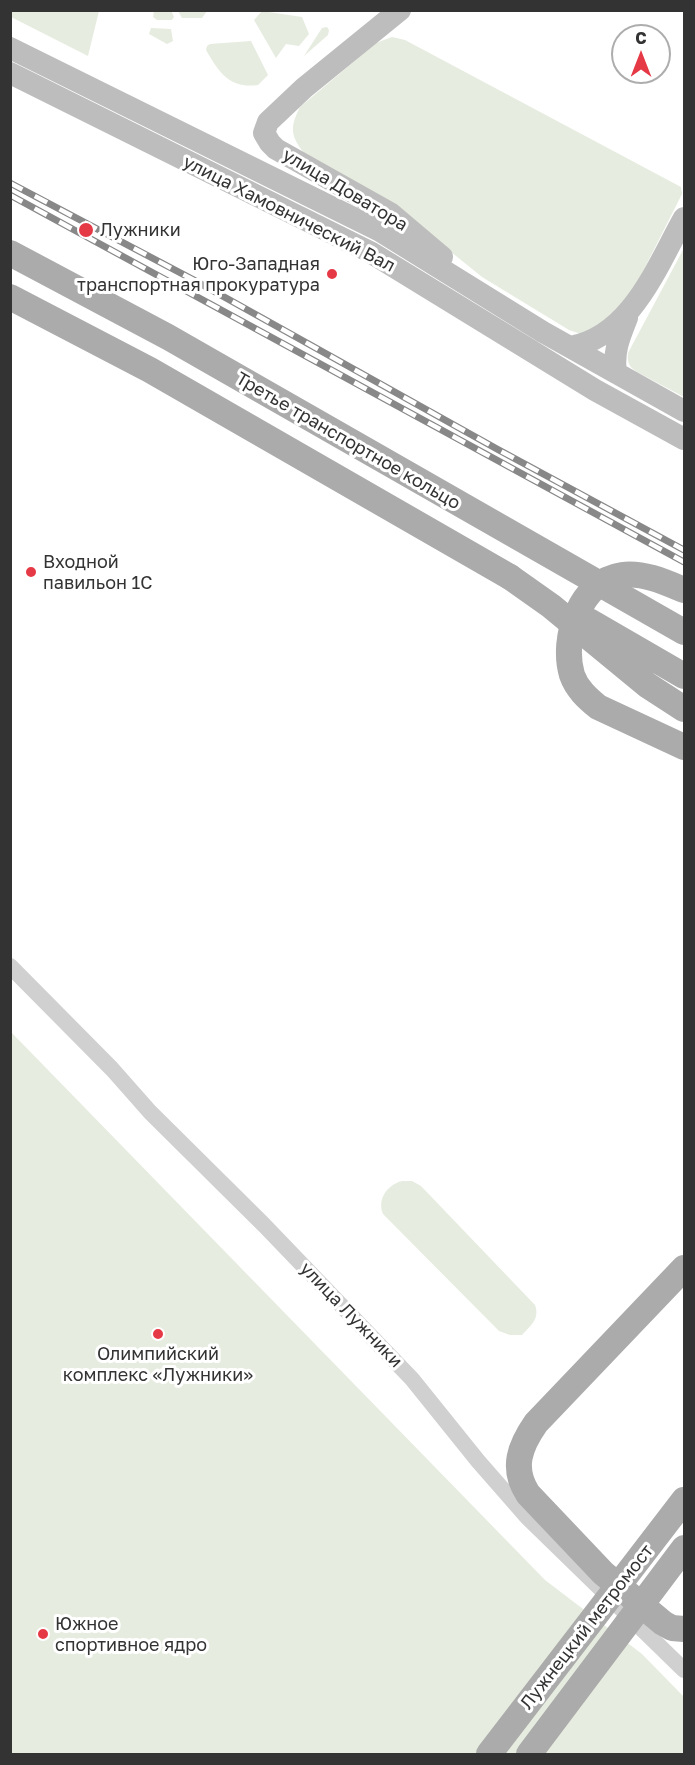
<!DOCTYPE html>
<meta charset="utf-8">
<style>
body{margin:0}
#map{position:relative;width:695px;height:1765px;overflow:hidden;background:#fff;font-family:"Golos Text",sans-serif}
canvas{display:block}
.frame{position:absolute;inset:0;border:12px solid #333;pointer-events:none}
.north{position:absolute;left:611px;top:24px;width:60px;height:60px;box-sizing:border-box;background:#fff;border:2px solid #adadad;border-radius:50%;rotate:0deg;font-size:16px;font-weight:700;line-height:24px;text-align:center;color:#333}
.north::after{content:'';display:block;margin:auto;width:21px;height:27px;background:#e63946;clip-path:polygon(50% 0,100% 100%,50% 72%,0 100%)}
</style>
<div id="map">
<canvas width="695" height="1765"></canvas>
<div class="frame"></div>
<div class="north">С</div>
</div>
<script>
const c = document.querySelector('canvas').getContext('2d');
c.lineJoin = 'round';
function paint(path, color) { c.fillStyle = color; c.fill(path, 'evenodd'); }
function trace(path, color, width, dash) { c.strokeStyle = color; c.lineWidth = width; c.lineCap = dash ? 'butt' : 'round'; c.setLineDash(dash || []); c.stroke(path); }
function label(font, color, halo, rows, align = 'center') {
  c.font = font + ' "Golos Text",sans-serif'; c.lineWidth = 6; c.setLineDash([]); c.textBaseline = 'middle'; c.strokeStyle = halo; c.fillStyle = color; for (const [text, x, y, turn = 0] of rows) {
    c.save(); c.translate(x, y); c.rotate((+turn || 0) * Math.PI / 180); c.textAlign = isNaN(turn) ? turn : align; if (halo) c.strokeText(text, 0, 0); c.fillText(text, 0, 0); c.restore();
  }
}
paint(new Path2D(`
 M171 10 174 17 172 20H157L153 17 154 11Z
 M10 11H99L88 56 11 17Z
 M178 11H207L202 18H182Z
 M262 11 302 17 309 34 299 46 286 44 276 58 254 20Z
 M327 27 329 30 328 35 304 56 322 28Z
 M151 28 171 29 173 41 167 44 149 34Z
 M392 37 405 40 681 187 682 194 627 303 587 336 569 330 482 277 419 226 304 153C290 135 290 127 300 107L376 43Z
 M251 41 268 75 258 85C229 89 219 72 206 50L207 46 210 44Z
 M684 248V397L637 372C629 367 627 362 628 353Z
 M10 1031 545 1580 642 1654 684 1697V1754H11Z
 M402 1181H412L421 1186 535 1305C540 1319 531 1325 522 1335H510L499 1331 383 1214C377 1199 387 1185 402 1181Z`), '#e6ecdf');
trace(new Path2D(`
 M10 966 112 1069 150 1112 264 1225 412 1379 478 1461 527 1517 684 1670`), '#d0d0d0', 16);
trace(new Path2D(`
 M400 10 304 88 268 122 264 133 270 143 276 149 390 213 442 257
 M10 48 380 231 543 332 684 411
 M10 73 370 252 595 390 684 439
 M570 347C631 337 657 266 684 218
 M616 373C613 352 619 338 627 318`), '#bdbdbd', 22);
trace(new Path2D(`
 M10 297 150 370 510 577
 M684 590C665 582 643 572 622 575 580 581 561 638 572 675 577 689 587 698 598 707L684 747
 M684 1268 536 1423C520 1446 511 1468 528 1494L603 1573 663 1623 672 1628 684 1629`), '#ababab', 26);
const rail = new Path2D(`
 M10 183 192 279 497 449 684 550
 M10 195 684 562`);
trace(rail, '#888', 7);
trace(rail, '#fff', 4.5, [14]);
trace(new Path2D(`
 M10 253 168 337 684 632
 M510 577 551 606 647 685 684 709
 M589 621 684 676
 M489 1754 684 1500
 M529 1754 684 1548`), '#ababab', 26);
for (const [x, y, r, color] of [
 [86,230,8,"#e63946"],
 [332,274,6,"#e63946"],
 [31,572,6,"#e63946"],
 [158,1334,6,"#e63946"],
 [43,1634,6,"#e63946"]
]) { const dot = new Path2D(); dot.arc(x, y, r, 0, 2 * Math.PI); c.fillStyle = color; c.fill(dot); trace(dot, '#fff', 2); }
label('18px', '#333', '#fff', [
 ["улица Доватора",345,190,31],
 ["улица Хамовнический Вал",289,214,27],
 ["Третье транспортное кольцо",348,441,30],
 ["улица Лужники",351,1315,46],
 ["Лужнецкий метромост",587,1627,-52]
]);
label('18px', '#333', '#fff', [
 ["Лужники",100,230],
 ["Юго-Западная",320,264,"right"],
 ["транспортная прокуратура",320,285,"right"],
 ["Входной",43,562],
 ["павильон 1C",43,583],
 ["Олимпийский",158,1354,"center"],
 ["комплекс «Лужники»",158,1375,"center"],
 ["Южное",55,1624],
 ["спортивное ядро",55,1645]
], 'left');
</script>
